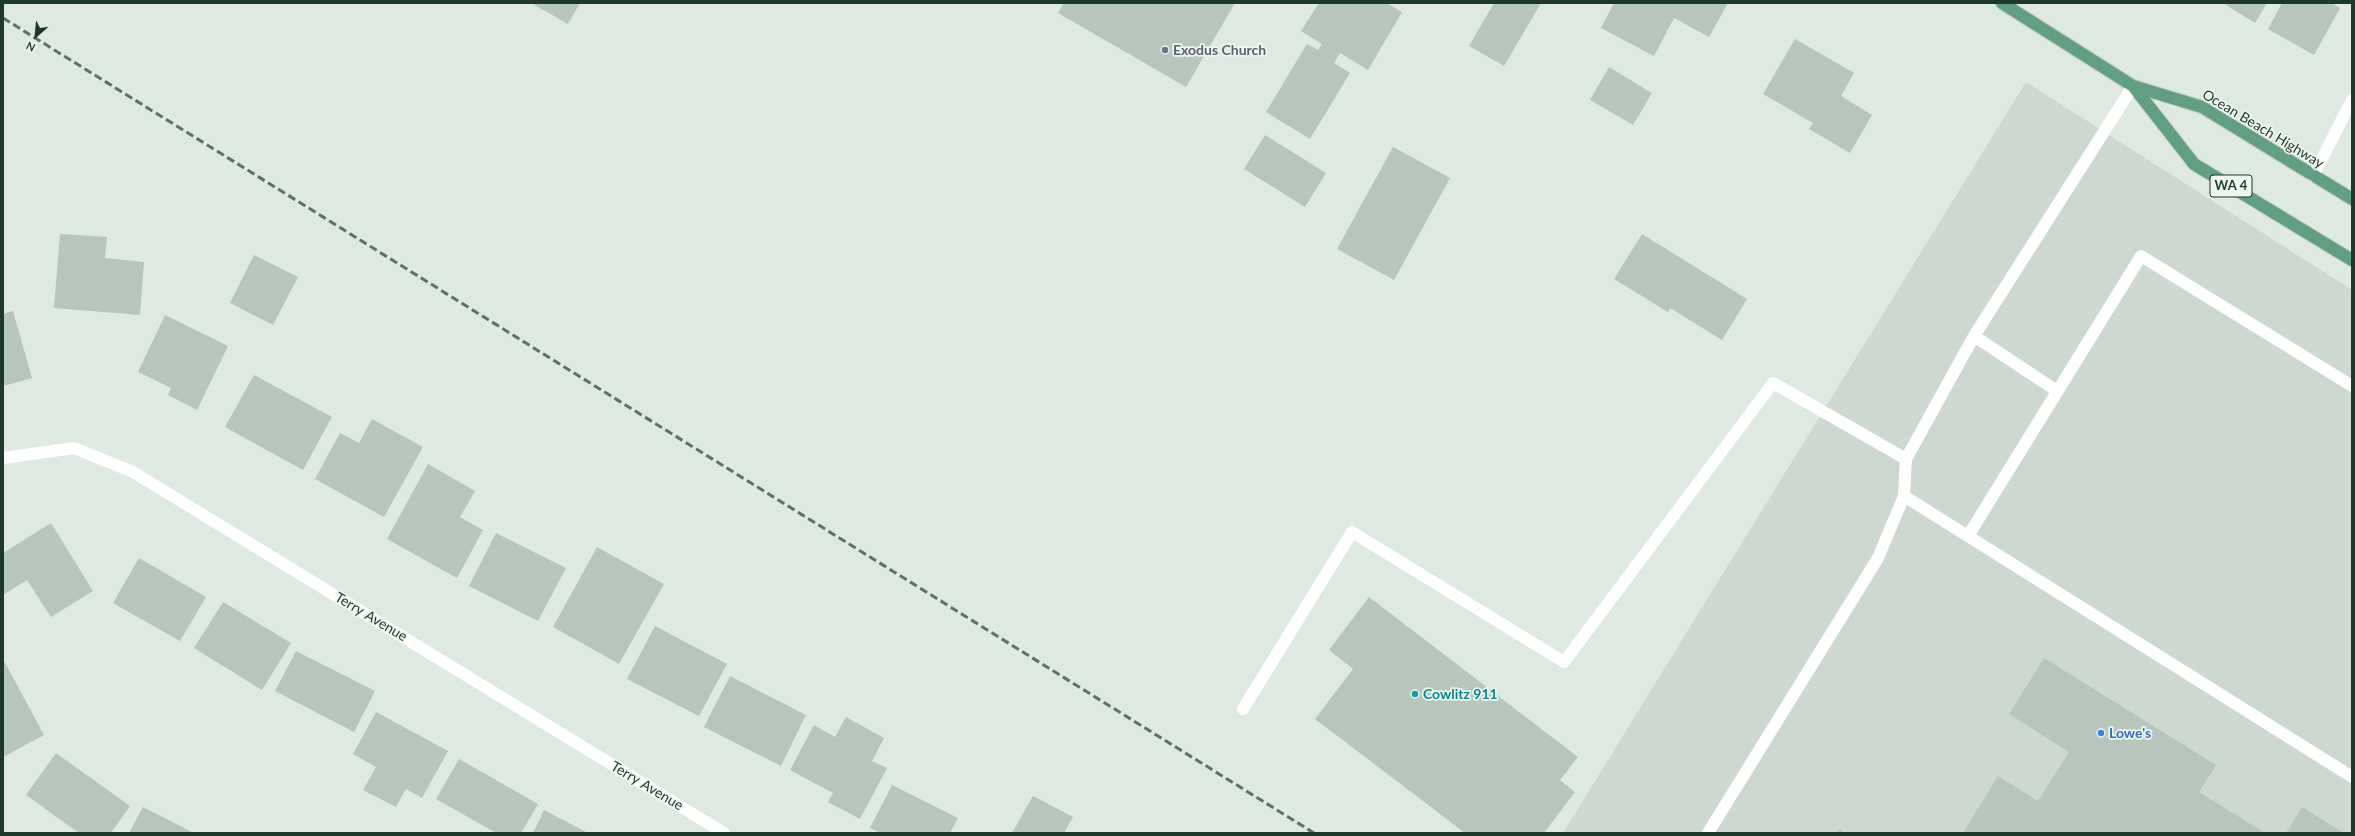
<!DOCTYPE html>
<style>
body{margin:0}
#map{position:relative;width:2355px;height:836px;overflow:hidden;background:#dde9e1;font-family:Lato,sans-serif}
canvas{display:block}
.frame{position:absolute;inset:0;border:4px solid #1f382c;pointer-events:none}
.north{position:absolute;left:16px;top:16px;width:40px;height:40px;-webkit-text-stroke:3px #edf6f0;paint-order:stroke;rotate:207deg;font-size:11px;font-weight:700;line-height:16px;text-align:center;color:#1f382c}
.north::after{content:'';display:block;margin:auto;width:14px;height:18px;background:#1f382c;clip-path:polygon(50% 0,100% 100%,50% 72%,0 100%)}
</style>
<div id="map">
<canvas width="2355" height="836"></canvas>
<div class="frame"></div>
<div class="north">N</div>
</div>
<script>
const c = document.querySelector('canvas').getContext('2d');
c.lineJoin = 'round';
function paint(path, color) { c.fillStyle = color; c.fill(path, 'evenodd'); }
function trace(path, color, width, dash) { c.strokeStyle = color; c.lineWidth = width; c.lineCap = dash ? 'butt' : 'round'; c.setLineDash(dash || []); c.stroke(path); }
function label(font, color, halo, rows, align = 'center') {
  c.font = font + ' Lato,sans-serif'; c.lineWidth = 3.5; c.setLineDash([]); c.textBaseline = 'middle'; c.strokeStyle = halo; c.fillStyle = color; for (const [text, x, y, turn = 0] of rows) {
    c.save(); c.translate(x, y); c.rotate((+turn || 0) * Math.PI / 180); c.textAlign = isNaN(turn) ? turn : align; if (halo) c.strokeText(text, 0, 0); c.fillText(text, 0, 0); c.restore();
  }
}
paint(new Path2D(`
 M2026 82 2352 290V833H1563Z`), '#ccd8d0');
paint(new Path2D(`
 M531 3H580L568 24Z
 M1061 3H1235L1186 87 1058 13 1063 4Z
 M1319 3H1387L1402 12 1368 70 1340 53 1334 63 1350 73 1310 139 1266 112 1307 44 1318 50 1322 44 1301 31Z
 M1494 3H1541L1504 66 1469 46Z
 M1614 3H1728L1709 37 1674 18 1654 56 1601 28Z
 M2223 3H2267L2255 23Z
 M2282 3H2331L2340 8 2314 55 2268 29Z
 M1795 39 1854 73 1841 96 1872 115 1850 153 1809 129 1813 123 1763 94Z
 M1609 67 1652 93 1633 125 1590 100Z
 M1265 135 1326 173 1305 207 1244 169Z
 M1393 147 1450 178 1394 280 1337 249Z
 M60 234 107 237 105 258 144 262 140 315 54 308Z
 M1642 234 1747 299 1722 340 1670 308 1668 312 1614 279Z
 M254 255 298 277 273 325 230 303Z
 M13 311 32 378 3 386V314Z
 M165 315 228 346 197 410 168 395 171 388 138 372Z
 M254 375 332 417 303 470 225 427Z
 M372 419 423 447 384 517 315 479 340 433 359 443Z
 M428 464 475 491 460 517 483 530 457 578 387 539Z
 M51 523 93 591 51 617 27 580 3 595V553Z
 M496 533 566 568 538 621 469 586Z
 M597 547 664 584 619 664 553 627Z
 M139 558 206 597 180 641 113 603Z
 M1369 597 1578 757 1560 780 1575 792 1544 833H1465L1315 719 1353 669 1329 650Z
 M223 602 291 643 262 690 194 648Z
 M655 626 727 664 699 716 627 679Z
 M296 651 375 691 354 732 275 691Z
 M2044 658 2216 765 2199 792 2265 833H1963L1998 776 2038 801 2069 752 2009 714Z
 M3 659 44 735 3 757Z
 M730 676 806 715 781 766 704 727Z
 M376 712 448 751 422 798 406 789 396 807 363 790 376 767 353 754Z
 M846 717 884 738 872 761 887 768 860 819 828 802 833 793 790 770 814 725 835 737Z
 M56 753 130 806 111 833H79L26 795Z
 M459 759 538 804 521 833H496L436 799Z
 M892 785 958 818 950 833H880L870 828Z
 M1033 796 1073 817 1064 833H1012Z
 M143 807 194 833H129Z
 M2302 807 2344 833H2286Z
 M544 810 588 833H533Z
 M1839 829 1846 833H1837Z`), '#b6c6bc');
const primary = new Path2D(`
 M2002 3 2133 86 2202 107 2352 199
 M2133 86 2194 164 2352 260`);
trace(primary, '#c0c7c4', 14);
trace(new Path2D(`
 M1974 336 2057 391
 M1904 496 2352 777
 M1968 536 2141 256 2352 386
 M1243 709 1352 532 1564 662 1773 383 1906 459
 M1708 833 1878 558 1904 496 1906 459 1974 336 2133 86`), '#fff', 12);
trace(new Path2D(`
 M2313 176 2352 100
 M3 458 74 448 133 472 724 833`), '#fff', 12);
trace(primary, '#629e82', 12);
trace(new Path2D(`
 M3 18 1314 833`), '#597467', 3, [8, 4]);
for (const [x, y, r, color] of [
 [1165,50,4,"#6b7280"],
 [1415,694,4,"#0f9aa8"],
 [2101,733,4,"#3f7fe0"]
]) { const dot = new Path2D(); dot.arc(x, y, r, 0, 2 * Math.PI); c.fillStyle = color; c.fill(dot); trace(dot, '#edf6f0', 1.5); }
for (const [x, y, w] of [
 [2231,186,42]
]) { const box = new Path2D(); box.roundRect(x - w / 2, y - 11, w, 22, 3); c.fillStyle = '#edf6f0'; c.fill(box); trace(box, '#1f382c', 1); }
label('bold 13px', '#1f382c', null, [
 ["WA 4",2231,186]
]);
label('bold 14px', '#5b616d', '#edf6f0', [
 ["Exodus Church",1173,50]
], 'left');
label('14px', '#1f382c', '#edf6f0', [
 ["Ocean Beach Highway",2263,129,31],
 ["Terry Avenue",371,617,31],
 ["Terry Avenue",647,786,31]
]);
label('bold 14px', '#0d838f', '#edf6f0', [
 ["Cowlitz 911",1423,694]
], 'left');
label('bold 14px', '#366cbe', '#edf6f0', [
 ["Lowe's",2109,733]
], 'left');
</script>
